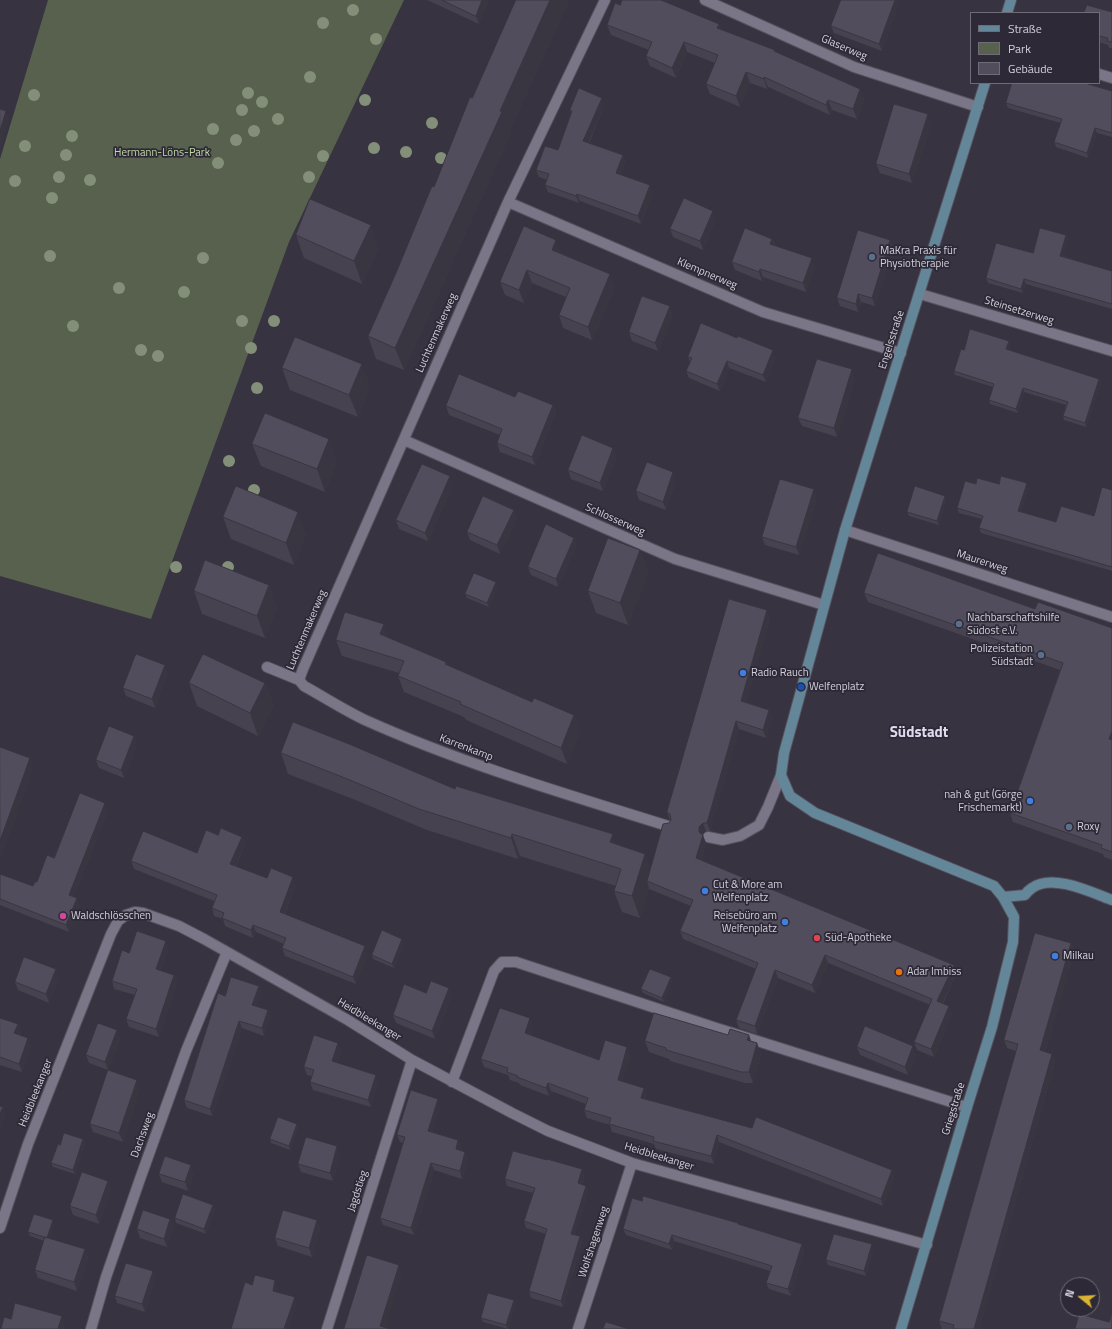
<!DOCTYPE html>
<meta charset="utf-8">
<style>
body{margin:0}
#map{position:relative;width:1112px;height:1329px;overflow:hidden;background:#373341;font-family:"Titillium Web",sans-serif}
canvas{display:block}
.legend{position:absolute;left:970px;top:12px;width:130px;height:72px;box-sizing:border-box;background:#2d2937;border:1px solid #6f6c78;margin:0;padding:5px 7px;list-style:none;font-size:12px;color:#d3d0da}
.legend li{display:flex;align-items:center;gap:8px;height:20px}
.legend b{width:20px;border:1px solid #6f6c78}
.north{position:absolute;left:1060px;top:1277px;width:40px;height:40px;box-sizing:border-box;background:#2d2937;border:1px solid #6f6c78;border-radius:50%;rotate:288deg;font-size:11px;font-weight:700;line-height:16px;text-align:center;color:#d3d0da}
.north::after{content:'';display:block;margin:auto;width:14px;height:18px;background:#dab333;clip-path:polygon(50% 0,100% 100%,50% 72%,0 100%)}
</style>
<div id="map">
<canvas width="1112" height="1329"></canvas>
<ul class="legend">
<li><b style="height:5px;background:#638799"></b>Straße</li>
<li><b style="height:11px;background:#57614d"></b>Park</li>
<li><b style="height:11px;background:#524d5d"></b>Gebäude</li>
</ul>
<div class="north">N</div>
</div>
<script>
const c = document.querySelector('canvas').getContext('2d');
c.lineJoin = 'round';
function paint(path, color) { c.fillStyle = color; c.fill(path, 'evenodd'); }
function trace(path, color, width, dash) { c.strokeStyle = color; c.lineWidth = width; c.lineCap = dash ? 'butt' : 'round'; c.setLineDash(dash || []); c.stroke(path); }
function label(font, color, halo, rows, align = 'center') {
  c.font = font + ' "Titillium Web",sans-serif'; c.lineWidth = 3.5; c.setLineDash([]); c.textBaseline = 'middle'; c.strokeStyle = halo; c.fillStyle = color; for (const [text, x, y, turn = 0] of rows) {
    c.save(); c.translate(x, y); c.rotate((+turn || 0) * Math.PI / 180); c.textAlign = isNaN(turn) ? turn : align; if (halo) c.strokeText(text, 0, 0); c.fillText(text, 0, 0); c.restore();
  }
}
paint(new Path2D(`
 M48 0H404L289 242 151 619 0 576V159Z`), '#57614d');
const lane = new Path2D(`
 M452 1082 494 971 502 962H516L713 1027 967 1107`);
const street = new Path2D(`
 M705 0 854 67 978 107
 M1099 74 1112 78
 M508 202 763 312 901 353
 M920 294 1112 351
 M404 440 675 559 824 605
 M845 530 1112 617
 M267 667 299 680 304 686C324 697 344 710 365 720 463 764 566 794 668 826
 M299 680 303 669 508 202 605 0
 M708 837 723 840 740 836 759 825 768 807 781 775
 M0 1228 28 1144 111 934 118 921 126 915 135 912 143 913 179 926 204 939 346 1019 412 1060 512 1113 548 1131 632 1163 927 1245
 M91 1329 106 1277 140 1179 186 1051 227 952
 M327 1329 412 1060
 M578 1329 632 1163`);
const secondary = new Path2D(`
 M1007 13 1011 0
 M1003 897 1025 895C1027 892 1029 890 1032 888 1052 873 1091 892 1112 900
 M901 1329 967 1107 992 1027 1013 942 1014 917 1003 897 994 886 815 813 790 796 781 775 784 753 845 530 985 83`);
trace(lane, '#55515d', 12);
trace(street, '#55515d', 12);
trace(secondary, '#55515d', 12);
trace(lane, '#7b7687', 10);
trace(street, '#7b7687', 10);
trace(secondary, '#638799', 10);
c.fillStyle = '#838f78';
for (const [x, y] of [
 [353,10],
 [323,23],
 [376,39],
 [310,77],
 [248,93],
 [34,95],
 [365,100],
 [262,102],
 [242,110],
 [278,119],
 [432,123],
 [213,129],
 [254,131],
 [72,136],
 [236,140],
 [25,146],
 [374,148],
 [406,152],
 [66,155],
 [323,156],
 [441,158],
 [218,163],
 [59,177],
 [309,177],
 [90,180],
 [15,181],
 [52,198],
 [50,256],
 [203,258],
 [119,288],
 [184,292],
 [242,321],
 [274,321],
 [73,326],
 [251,348],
 [141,350],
 [158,356],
 [257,388],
 [229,461],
 [254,490],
 [176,567],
 [228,567]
]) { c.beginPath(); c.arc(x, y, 6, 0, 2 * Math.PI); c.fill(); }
paint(new Path2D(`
 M427 0H489L479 24Z
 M516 0H569L509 132 510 134 404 370 376 359 368 336 396 273Z
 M622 0H669L667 3 719 24 721 29 775 52 860 89 864 99 857 119 832 110 830 115 768 87 767 89 750 83 740 107 710 94 706 84 715 63 687 52 676 78 650 66 646 56 649 50 611 35 607 25 620 5Z
 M841 0H900L882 51 834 33 831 26Z
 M1112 12V48H1109L1108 45 1099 42V13Z
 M1090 85 1112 91V137L1097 133 1088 158 1056 147 1054 142 1061 123 1008 108 1006 103Z
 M605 105 589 143 623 155 625 162 621 174 653 193 641 224 580 201 579 203 548 192 545 185 547 180 539 177 536 170 558 150 571 113 570 110Z
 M931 123 912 183 880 173 876 164Z
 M716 219 703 250 673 237 670 229Z
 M296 235 379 248 362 284 304 258Z
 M1066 235 1068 240 1063 256 1112 271V309L1026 284 1023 293 988 283 986 278Z
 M772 239 775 245 815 266 806 292 763 277 762 281 735 270 732 262Z
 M890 240 893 248 875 306 861 302 858 312 840 306 837 298Z
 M561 253 615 287 592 340 563 328 559 315 566 297 532 283 524 303 505 295 500 282Z
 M673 315 658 351 632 341 629 332Z
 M1009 341 1010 345 1009 350 1099 379 1101 383 1086 427 1064 420 1063 416 1066 405 1024 392 1018 413 990 404 989 400 993 387 955 375 954 371 964 350Z
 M688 357H776L766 382 729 368 720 391 689 378 686 371 690 362Z
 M282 368 370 386 358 417 290 390Z
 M855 378 837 437 802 426 798 418Z
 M553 405 556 413 535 465 500 452 497 443 500 435 449 415 446 406Z
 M252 444 337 461 325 492 261 466Z
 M613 448 617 456 603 491 571 479 568 470Z
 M676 481 666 510 639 500 636 491Z
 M976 484H999L1028 488 1021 512 1056 522 1094 516 1112 490V571L981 533 979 528 982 519 959 513 957 508Z
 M453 485 428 541 399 529 396 520Z
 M945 496 946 500 939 525 909 516 907 512Z
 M817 497 799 555 765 545 762 537Z
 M514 510 517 518 500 554 470 540 467 532Z
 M223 517 306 534 294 565 231 539Z
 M574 538 577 545 558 587 531 575 528 567Z
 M640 550 648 572 628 625 596 613 588 591Z
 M496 582 497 587 489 607 467 598 465 594Z
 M269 585 277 608 265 638 202 614 194 591Z
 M864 593 1035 609 1112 628V860L1104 857 1103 854 1013 822 1010 813 1060 670 868 602Z
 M770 618 746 702 769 710 772 718 766 738 739 729 710 831H706L702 835 706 843 701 860 954 965 956 973 943 1004 952 1014 934 1057 917 1050 914 1042 930 1005 828 963 815 993 778 978 757 1034 739 1028 736 1020 756 969 683 939 680 931 691 906 649 889V888L640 918 622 912 614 891 616 886 520 856 518 859 427 830 353 799 288 774 281 753 455 789 645 854 650 868 671 820H670L667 812Z
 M389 638 446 662 447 665 532 702 574 715 580 730 567 764 466 720 464 717 404 692 398 676 399 673 342 656 336 640Z
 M168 673 155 708 126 696 123 688Z
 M189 683H265L273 706 258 736 197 706Z
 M134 736 137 744 124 778 99 768 96 760Z
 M108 810 74 897 80 906 69 932 0 905V874L33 886 54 858Z
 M218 835 242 837 245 844 236 866 267 878 296 885 285 914 368 954 356 984 285 956 282 948 284 944 256 932 253 938 225 926 223 919 214 916 212 908 214 901 134 869 131 861 197 853Z
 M404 943 394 968 373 959 372 955Z
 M1071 943 1074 951 1045 1052 1052 1054 1055 1062 979 1329H942L939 1321 1016 1051 1007 1048 1004 1040Z
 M169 948 161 971 174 975 177 983 159 1037 129 1027 126 1019 135 995 114 989 112 981 129 953Z
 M59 977 49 1003 18 990 15 982Z
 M671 977 672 981 664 1002 643 993 641 989Z
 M259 986 261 993 257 1006 268 1010 270 1017 264 1036 242 1028 212 1116 187 1108 184 1100 225 996Z
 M426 993 452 996 435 1039 396 1023 393 1015Z
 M0 1018 18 1024 21 1032 20 1035 31 1046 22 1072 0 1065Z
 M533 1026 530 1035 599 1060 630 1055 622 1082 644 1088 646 1096 645 1100 892 1170 894 1178 883 1206 719 1142 714 1164 656 1149 654 1144 612 1132 610 1125 587 1118 584 1110 586 1104 551 1091 549 1096 520 1085 519 1083 510 1080 508 1075 484 1067 481 1059Z
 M117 1030 120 1039 108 1070 140 1088 123 1142 93 1132 90 1124 108 1070 89 1063 86 1055Z
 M728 1035 757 1043 761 1055 753 1083H745L670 1061 669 1059 649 1052 645 1041Z
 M857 1047 916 1054 908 1075 860 1055Z
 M341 1050 337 1063 378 1082 371 1107 313 1090 310 1082 312 1076 307 1075 304 1067Z
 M440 1106 432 1132 458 1140 461 1148 460 1150 465 1152 468 1159 462 1179 434 1170 414 1235 383 1225 380 1218 403 1143 400 1142 397 1135Z
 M297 1124 298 1128 290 1150 271 1143 270 1139Z
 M83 1139 85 1143 75 1174 53 1167 51 1163 60 1145Z
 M340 1155 333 1181 301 1172 298 1164Z
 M547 1160 582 1169 584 1176 582 1184 586 1186 588 1192 575 1235 580 1236 582 1242 563 1307 531 1298 529 1291 546 1234 526 1228 524 1221 533 1193 507 1186 505 1179Z
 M194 1173 188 1191 162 1182 159 1174Z
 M108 1181 111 1189 99 1224 73 1215 70 1206Z
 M642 1201 738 1223 739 1225 802 1244 804 1250 791 1296 769 1289 766 1283 770 1271 674 1241 672 1250 626 1235 623 1229Z
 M213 1205 215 1209 206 1234 176 1223 175 1218Z
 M170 1219 173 1228 167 1247 140 1238 137 1229Z
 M317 1220 320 1229 312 1257 278 1246 275 1238Z
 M54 1224 49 1239 85 1249 88 1258 77 1291 38 1278 35 1270 44 1241 30 1236 28 1232Z
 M873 1249 866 1276 828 1265 826 1260Z
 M153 1271 155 1278 145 1312 117 1303 115 1296Z
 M514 1300 515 1305 508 1329 483 1322 481 1318Z`), '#474250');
paint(new Path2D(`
 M482 0H489L479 24 476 16Z
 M550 0H569L509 132 510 134 404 370 395 348Z
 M661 0H669L664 11Z
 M895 0H900L882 51 879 44Z
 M719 24 722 34 717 28Z
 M684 42 687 52 676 78 672 68Z
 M746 72 750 83 740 107 736 96Z
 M764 77 768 87 767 89 764 79Z
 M860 89 864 99 857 119 853 109Z
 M602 98 605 105 586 148 583 141Z
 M828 100 832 110 830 115 826 105Z
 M6 111 9 119 0 150V131Z
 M928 114 931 123 912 183 909 174Z
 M1095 128 1097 133 1088 158 1087 153Z
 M623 155 625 162 619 180 616 173Z
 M650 185 653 193 641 224 638 216Z
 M577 194 580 201 579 203 576 196Z
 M713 211 716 219 703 250 700 241Z
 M371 225 379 248 362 284 354 261Z
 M1066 235 1068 240 1062 260 1060 256Z
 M772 239 775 247 770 244Z
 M556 240 561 253 557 263 552 250Z
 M890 240 893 248 875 306 872 298Z
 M812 258 815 266 806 292 803 283Z
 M760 269 763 277 762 281 759 272Z
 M527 270 532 283 524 303 519 290Z
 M610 274 615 287 592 340 588 327Z
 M1024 279 1026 284 1023 293 1021 289Z
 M858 294 861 302 858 312 856 304Z
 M670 306 673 315 658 351 655 343Z
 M1009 341 1010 345 1008 354 1006 349Z
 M773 350 776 357 766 382 763 375Z
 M727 361 729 368 720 391 717 384Z
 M362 364 370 386 358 417 349 395Z
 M852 369 855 378 837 437 834 428Z
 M1099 379 1101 383 1086 427 1085 423Z
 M1023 388 1024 392 1018 413 1016 409Z
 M553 405 556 413 535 465 532 457Z
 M329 439 337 461 325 492 317 469Z
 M613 448 617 456 603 491 600 483Z
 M673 472 676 481 666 510 663 502Z
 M450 476 453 485 428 541 425 533Z
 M1027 483 1028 488 1020 516 1018 511Z
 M814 489 817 497 799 555 796 547Z
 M945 496 946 500 939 525 937 521Z
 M514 510 517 518 500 554 497 545Z
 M298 512 306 534 294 565 286 543Z
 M574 538 577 545 558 587 556 579Z
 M640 550 648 572 628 625 620 603Z
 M496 582 497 587 489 607 487 603Z
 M269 585 277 608 265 638 257 616Z
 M767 610 770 618 744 709 741 701Z
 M384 624 390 640 380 634Z
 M165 665 168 673 155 708 152 699Z
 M265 683 273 706 258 736 250 713Z
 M769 710 772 718 766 738 763 730Z
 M574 715 580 730 567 764 561 748Z
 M736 721 739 729 710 831 707 823Z
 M1112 731V747L1109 739Z
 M134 736 137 744 124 778 121 770Z
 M30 758 34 768 1 859 0 857V841Z
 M105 803 108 810 72 902 69 895Z
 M703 823 706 831 702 835H703L706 843 699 866 696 858 699 832V827Z
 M512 834 520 856 518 859 511 838Z
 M613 834 620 855 610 842Z
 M242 837 245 844 233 872 230 864Z
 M645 854 653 875 647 881 649 888 640 918 632 896Z
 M293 877 296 885 282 920 280 912Z
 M77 898 80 906 69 932 66 925Z
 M253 925 256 932 253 938 251 930Z
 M402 939 404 943 394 968 392 964Z
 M166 941 169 948 159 977 156 969Z
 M1071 943 1074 951 1043 1059 1040 1050Z
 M365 946 368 954 356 984 353 977Z
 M825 955 828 963 815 993 812 985Z
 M954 965 956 973 940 1009 937 1001Z
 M56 969 59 977 49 1003 46 994Z
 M775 970 778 978 757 1034 755 1026Z
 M174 975 177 983 159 1037 156 1029Z
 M671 977 672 981 664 1002 662 998Z
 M259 986 261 993 255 1012 252 1005Z
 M449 988 452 996 435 1039 432 1031Z
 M949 1006 952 1014 934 1057 931 1049Z
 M268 1010 270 1017 264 1036 262 1028Z
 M530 1018 533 1026 528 1041 525 1033Z
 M239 1021 242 1028 212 1116 210 1109Z
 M18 1024 21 1032 17 1041 14 1033Z
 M117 1030 120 1039 108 1070 105 1062Z
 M749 1035 753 1046 747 1040Z
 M28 1038 31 1046 22 1072 19 1064Z
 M338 1043 341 1050 335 1069 332 1061Z
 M757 1043 761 1055 753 1083 749 1072Z
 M913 1046 916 1054 908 1075 905 1067Z
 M627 1047 630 1055 621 1088 618 1080Z
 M1052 1054 1055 1062 979 1329H974Z
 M376 1075 378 1082 371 1107 368 1100Z
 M137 1080 140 1088 123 1142 119 1133Z
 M548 1083 551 1091 549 1096 546 1088Z
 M644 1088 646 1096 643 1106 641 1098Z
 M438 1099 440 1106 430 1139 428 1131Z
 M3 1107 6 1115 0 1131V1114Z
 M297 1124 298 1128 290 1150 289 1146Z
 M717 1135 719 1142 714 1164 711 1156Z
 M83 1139 85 1143 75 1174 73 1170Z
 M458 1140 461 1148 458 1156 456 1149Z
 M337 1146 340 1155 333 1181 330 1173Z
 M465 1152 468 1159 462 1179 460 1171Z
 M431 1163 434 1170 414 1235 411 1228Z
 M191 1165 194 1173 188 1191 185 1182Z
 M582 1169 584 1176 580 1190 578 1183Z
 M892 1170 894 1178 883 1206 881 1199Z
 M108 1181 111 1189 99 1224 96 1215Z
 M586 1186 588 1192 574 1240 571 1234Z
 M213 1205 215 1209 206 1234 204 1229Z
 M170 1219 173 1228 167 1247 164 1239Z
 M53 1220 54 1224 48 1242 46 1238Z
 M317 1220 320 1229 312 1257 309 1248Z
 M672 1235 674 1241 672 1250 669 1244Z
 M580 1236 582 1242 563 1307 561 1301Z
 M802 1244 804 1250 791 1296 788 1289Z
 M872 1244 873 1249 866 1276 864 1271Z
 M85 1249 88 1258 77 1291 74 1282Z
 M399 1265 402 1274 385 1329 380 1326Z
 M153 1271 155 1278 145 1312 142 1304Z
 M275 1280 278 1287 275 1298 273 1291Z
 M295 1297 297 1304 289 1329H284Z
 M514 1300 515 1305 508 1329 506 1325Z
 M62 1316 65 1324 64 1329H58Z`), '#393641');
const building = new Path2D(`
 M442 0H482L476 16Z
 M516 0H550L500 111 502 112 395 348 368 336 396 273 432 186 434 187 470 97 472 98Z
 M622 0H661L719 24 717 28 775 50 774 51 860 89 853 109 828 100 826 105 764 77V79L746 72 736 96 706 84 718 55 684 42 672 68 646 56 652 42 607 25 615 3 620 5Z
 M841 0H895L879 44 831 26Z
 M1087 5 1112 12V42L1107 41 1108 38 1099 36V13H1084Z
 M1012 83H1089L1088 84 1112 91V133L1095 128 1087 153 1054 142 1062 119 1006 103Z
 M579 88 602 98 583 141 623 155 616 173 650 185 638 216 577 194 576 196 545 185 549 174 536 170 545 146 558 150 572 111 570 110Z
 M894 104 928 114 909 174 876 164Z
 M0 109 6 111 0 131Z
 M684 198 713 211 700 241 670 229Z
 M310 199 371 225 354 261 296 235Z
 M524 226 556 240 552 250 610 274 588 327 559 315 570 288 527 270 519 290 500 282Z
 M745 228 772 239 770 244 812 258 803 283 760 269 759 272 732 262Z
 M1040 228 1066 235 1060 256 1112 271V304L1024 279 1021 289 986 278 996 243 1033 253Z
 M858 230 890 240 872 298 858 294 856 304 837 298Z
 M642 296 670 306 655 343 629 332Z
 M701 323 737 338 738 336 773 350 763 375 727 361 717 384 686 371 692 358 688 357Z
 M970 329 1009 341 1006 349 1099 379 1085 423 1063 416 1068 402 1023 388 1016 409 989 400 994 384 954 371 961 349 964 350Z
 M295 337 362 364 349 395 282 368Z
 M817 359 852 369 834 428 798 418Z
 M459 374 515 397 518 391 553 405 532 457 497 443 502 429 446 406Z
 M265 413 329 439 317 469 252 444Z
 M582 435 613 448 600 483 568 470Z
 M647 462 673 472 663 502 636 491Z
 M422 464 450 476 425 533 396 520Z
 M1001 476 1027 483 1018 511 1056 522 1061 506 1094 516 1102 487 1112 490V567L979 528 983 516 957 508 965 481 976 484 977 478 999 484Z
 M780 479 814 489 796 547 762 537Z
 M236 486 298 512 286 543 223 517Z
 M915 486 945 496 937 521 907 512Z
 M483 496 514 510 497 545 467 532Z
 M546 524 574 538 556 579 528 567Z
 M608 538 640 550 620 603 588 591Z
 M878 553 1035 609 1038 602 1112 628V731L1109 739 1112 740V852L1101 848 1102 845 1010 813 1063 663 864 593Z
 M205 560 269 585 257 616 194 591Z
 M474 573 496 582 487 603 465 594Z
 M729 599 767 610 741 701 769 710 763 730 736 721 707 823H703L699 827V832L703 835 696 858 954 965 937 1001 949 1006 931 1049 914 1042 932 999 825 955 812 985 775 970 755 1026 736 1020 758 963 680 931 693 900 647 881 663 824 669 823 671 820 670 814 667 812Z
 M345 612 384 624 380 634 446 662 445 664 532 702 534 698 574 715 561 748 460 704 461 702 398 676 404 661 336 640Z
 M136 654 165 665 152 699 123 688Z
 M203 654 265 683 250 713 189 683Z
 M293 722 349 744 455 789 456 786 613 834 610 842 645 854 632 896 614 891 621 869 512 834 511 838 419 809 345 778 281 753Z
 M109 726 134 736 121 770 96 760Z
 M0 747 30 758 0 841Z
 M80 793 105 803 69 895 77 898 66 925 0 899V874L33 886 35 882H37L47 855 54 858Z
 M221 828 242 837 230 864 267 878 271 868 293 877 280 912 365 946 353 977 282 948 286 938 253 925 251 930 222 918 224 913 212 908 217 895 131 861 143 831 197 853 206 830 218 835Z
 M382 930 402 939 392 964 372 955Z
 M137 931 166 941 156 969 174 975 156 1029 126 1019 137 989 112 981 122 950 129 953Z
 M1035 933 1071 943 1040 1050 1052 1054 974 1329H953L954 1325 939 1321 1018 1044 1004 1040Z
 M24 957 56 969 46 994 15 982Z
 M650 969 671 977 662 998 641 989Z
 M231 977 259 986 252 1005 268 1010 262 1028 239 1021 210 1109 184 1100 218 993 225 996Z
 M431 981 449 988 432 1031 393 1015 404 984 426 993Z
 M500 1008 530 1018 525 1033 599 1060 605 1040 627 1047 618 1080 644 1088 641 1098 752 1128 756 1117 892 1170 881 1199 717 1135 711 1156 653 1141 654 1137 609 1124 611 1118 584 1110 588 1098 548 1083 546 1088 517 1077 518 1076 507 1072 508 1068 481 1059Z
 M654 1013 728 1035 730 1029 749 1035 747 1040 757 1043 749 1072H741L666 1050V1048L645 1041Z
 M0 1018 18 1024 14 1033 28 1038 19 1064 0 1057Z
 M98 1023 117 1030 105 1062 86 1055Z
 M865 1026 913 1046 905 1067 857 1047Z
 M314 1035 338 1043 332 1061 376 1075 368 1100 310 1082 314 1070 304 1067Z
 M108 1070 137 1080 119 1133 90 1124Z
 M411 1090 438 1099 428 1131 458 1140 456 1149 465 1152 460 1171 431 1163 411 1228 380 1218 405 1137 397 1135Z
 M0 1106 3 1107 0 1114Z
 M278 1117 297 1124 289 1146 270 1139Z
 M64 1133 83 1139 73 1170 51 1163 58 1144 60 1145Z
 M306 1137 337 1146 330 1173 298 1164Z
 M513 1151 547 1160V1159L582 1169 578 1183 586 1186 571 1234 580 1236 561 1301 529 1291 547 1229 524 1221 535 1188 505 1179Z
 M165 1156 191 1165 185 1182 159 1174Z
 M82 1172 108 1181 96 1215 70 1206Z
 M183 1194 213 1205 204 1229 175 1218Z
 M643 1196 738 1223V1224L802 1244 788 1289 766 1283 772 1266 672 1235 669 1244 623 1229 632 1198 642 1201Z
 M143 1210 170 1219 164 1239 137 1229Z
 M283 1210 317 1220 309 1248 275 1238Z
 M34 1214 53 1220 47 1238 28 1232Z
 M834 1234 872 1244 864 1271 826 1260Z
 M45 1237 85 1249 74 1282 35 1270Z
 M367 1255 399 1265 380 1326 390 1329H344Z
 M126 1263 153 1271 142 1304 115 1296Z
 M255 1275 275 1280 273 1291 295 1297 284 1329H231L245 1282 252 1285Z
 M488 1293 514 1300 506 1325 481 1318Z
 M15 1303 62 1316 58 1329H1L4 1317 11 1319Z
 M1112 1311V1329H1075L1079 1314 1109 1322Z
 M606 1322 629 1329H603Z`);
paint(building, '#524d5d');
trace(building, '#393641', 1);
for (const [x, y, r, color] of [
 [872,257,4,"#5c6f8a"],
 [959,624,4,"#5c6f8a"],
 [1041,655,4,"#5c6f8a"],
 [743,673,4,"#3f7fe0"],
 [801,687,4,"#1a4fb4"],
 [1030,801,4,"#3f7fe0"],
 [1069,827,4,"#5c6f8a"],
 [705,891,4,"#3f7fe0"],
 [63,916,4,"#d1479c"],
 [785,922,4,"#3f7fe0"],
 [817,938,4,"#e0444e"],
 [1055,956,4,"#3f7fe0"],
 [899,972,4,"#e8710a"]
]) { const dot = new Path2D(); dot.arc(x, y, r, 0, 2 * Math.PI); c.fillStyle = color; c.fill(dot); trace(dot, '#2d2937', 1.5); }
label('11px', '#d3d0da', '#2d2937', [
 ["Glaserweg",844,48,23],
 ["Klempnerweg",707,274,23],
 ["Steinsetzerweg",1019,311,17],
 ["Luchtenmakerweg",437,333,-66],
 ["Engelsstraße",892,340,-72],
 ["Schlosserweg",615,520,24],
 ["Maurerweg",982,562,18],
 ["Luchtenmakerweg",307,630,-67],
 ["Karrenkamp",466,748,21],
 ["Heidbleekanger",369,1020,31],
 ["Heidbleekanger",36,1093,-68],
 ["Griegstraße",954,1109,-73],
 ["Dachsweg",143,1135,-70],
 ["Heidbleekanger",659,1157,17],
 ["Jagdstieg",358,1191,-72],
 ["Wolfshagenweg",594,1242,-72]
]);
label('11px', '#c1dba5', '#2d2937', [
 ["Hermann-Löns-Park",162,153]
]);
label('11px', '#d3d0da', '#2d2937', [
 ["MaKra Praxis für",880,251],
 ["Physiotherapie",880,264],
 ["Nachbarschaftshilfe",967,618],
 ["Südost e.V.",967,631],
 ["Polizeistation",1033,649,"right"],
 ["Südstadt",1033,662,"right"],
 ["Radio Rauch",751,673],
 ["Welfenplatz",809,687],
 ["nah & gut (Görge",1022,795,"right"],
 ["Frischemarkt)",1022,808,"right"],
 ["Roxy",1077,827],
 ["Cut & More am",713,885],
 ["Welfenplatz",713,898],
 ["Waldschlösschen",71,916],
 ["Reisebüro am",777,916,"right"],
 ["Welfenplatz",777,929,"right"],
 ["Süd-Apotheke",825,938],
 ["Milkau",1063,956],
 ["Adar Imbiss",907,972]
], 'left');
label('bold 15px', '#dfdaed', '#2d2937', [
 ["Südstadt",919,733]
]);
</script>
